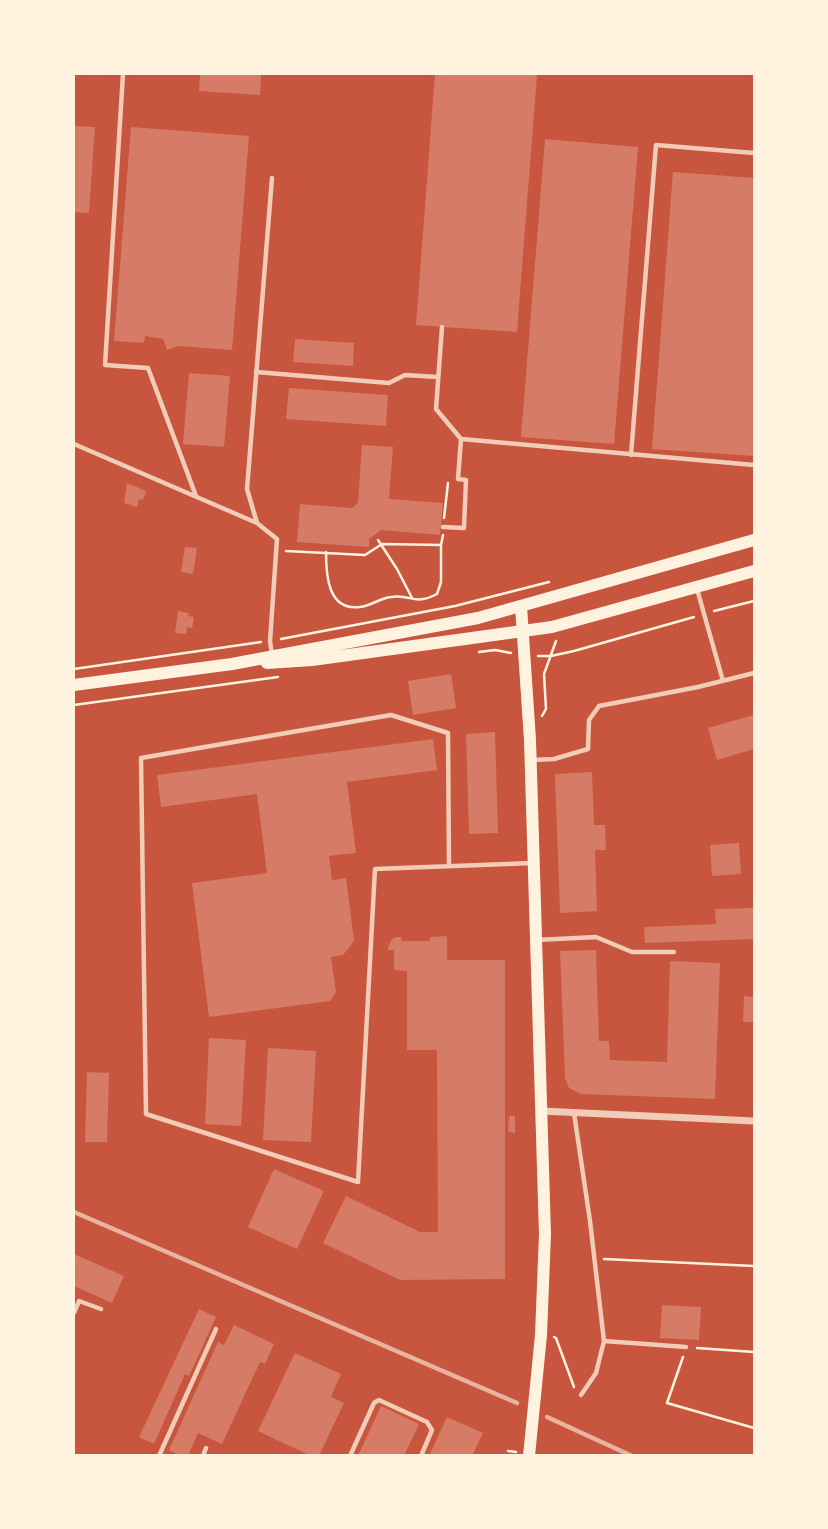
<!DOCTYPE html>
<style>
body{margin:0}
#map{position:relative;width:828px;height:1529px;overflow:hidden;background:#c8553d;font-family:"Work Sans",sans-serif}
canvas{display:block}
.frame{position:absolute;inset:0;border:75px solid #fff3e0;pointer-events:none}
</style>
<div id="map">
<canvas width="828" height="1529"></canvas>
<div class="frame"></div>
</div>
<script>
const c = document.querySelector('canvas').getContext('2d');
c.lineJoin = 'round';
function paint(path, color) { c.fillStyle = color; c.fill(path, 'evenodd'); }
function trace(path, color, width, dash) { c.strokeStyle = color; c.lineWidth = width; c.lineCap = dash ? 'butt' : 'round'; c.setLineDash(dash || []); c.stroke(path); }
paint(new Path2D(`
 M200 74H261L260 95 199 91Z
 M435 74H537L517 332 416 325Z
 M74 126 95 127 89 213 74 212Z
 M131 127 249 136 232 350 179 346 167 350 163 339 145 336 144 343 114 341Z
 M545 139 638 147 614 444 521 437Z
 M673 172 754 178V456L652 449Z
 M295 339 354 343 353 366 293 362Z
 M189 373 230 376 224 447 183 444Z
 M289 388 388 395 386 426 286 419Z
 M362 445 393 447 389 499 443 503 440 535 381 530 369 539V547L297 542 300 504 352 508 358 503Z
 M127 483 146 491 143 500 139 499 137 507 124 503Z
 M185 547 197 548 193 574 181 572Z
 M178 611 189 613 188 616 194 617 192 628 187 627 186 634 175 633Z
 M451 674 456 708 413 715 408 681Z
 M754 715V749L717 760 708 728Z
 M495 732 498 833 469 834 466 734Z
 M433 739 437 770 347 782 356 853 329 856 332 880 346 878 354 941 343 955 331 957 336 992 330 1001 209 1017 192 883 267 873 257 794 161 807 157 775Z
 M592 772 594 825H605L606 850H595L597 911 560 913 555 774Z
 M739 843 741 874 712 876 710 845Z
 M754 908V939L645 943 644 927 716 924 715 909Z
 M447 936V960H505V1279L400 1280 323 1243 346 1196 420 1232H438L437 1050H407V971L394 970V950H388V947L392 939 397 937H401L402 941H430V937Z
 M596 950 599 1041H609L610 1060 667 1062 670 961 720 963 715 1099 581 1094 569 1088 565 1078 560 951Z
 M744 996 754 997V1022H743Z
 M209 1038 246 1040 241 1126 205 1124Z
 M268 1048 316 1051 311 1142 263 1140Z
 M87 1072 109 1073 107 1142H85Z
 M509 1116H515V1133L508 1132Z
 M274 1169 324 1191 297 1249 248 1227Z
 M74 1254 124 1276 112 1303 74 1286Z
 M662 1305 701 1307 699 1340 660 1338Z
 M199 1309 216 1317 189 1376 185 1374 154 1444 139 1437Z
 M234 1325 274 1344 265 1364 260 1362 222 1444 198 1433 188 1456H181L169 1450 218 1342 224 1345Z
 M295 1353 341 1374 331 1397 344 1403 319 1456H311L258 1431Z
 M381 1406 419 1424 404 1456H358Z
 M447 1417 483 1433 472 1456H429Z`), '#d67c66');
trace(new Path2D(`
 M444 518 448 483
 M378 540 397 569 412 598
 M286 551 365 555 382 544 441 545 443 535
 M326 552C326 576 328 611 360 607 371 606 380 598 391 597 412 594 414 606 437 594L441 582V546
 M714 611 754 601
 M281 639 455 606 549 582
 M479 652 495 650 511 653
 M538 656H551L574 651 694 617
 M74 669 261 642
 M74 705 278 677
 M542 716 546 709 544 674 556 641
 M604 1259 754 1266
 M554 1337 556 1338 574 1387
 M697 1348 754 1352
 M683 1357 667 1403 754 1428
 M508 1451 516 1452`), '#fff3e0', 2.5);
trace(new Path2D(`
 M123 74 105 365 148 368 196 496
 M442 327 436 409 461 439 458 479 466 480 464 528 443 527
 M256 372 389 383 405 375 438 377
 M461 439 754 465
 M74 444 257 523 277 539 270 641 272 655
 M631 455 656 145 754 153
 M257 523 247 489 272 178
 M697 589 723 681
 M533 760 554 759 588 749 589 720 599 706 698 687 754 673
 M449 866 448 733 391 715 141 758 146 1114 358 1182 375 869 533 863
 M537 940 596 937 632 952H674
 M574 1113 590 1221 604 1341 596 1373 581 1395
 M74 1313 79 1301 101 1309
 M604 1341 686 1347
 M159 1456 216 1329
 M203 1456 206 1448
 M350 1456 374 1403 379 1400 427 1422 432 1430 421 1456`), '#f1ccb7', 4.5);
trace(new Path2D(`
 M541 1111 754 1121`), '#f1ccb7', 7);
trace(new Path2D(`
 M521 606 530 740 545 1234 541 1335 529 1456`), '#fff3e0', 12);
trace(new Path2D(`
 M267 663 312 660 552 627 754 571
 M74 685 232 664 478 618 754 540`), '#fff3e0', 12);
trace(new Path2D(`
 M74 1212 517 1403
 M547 1417 632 1456`), '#e9b49f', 4.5);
</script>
